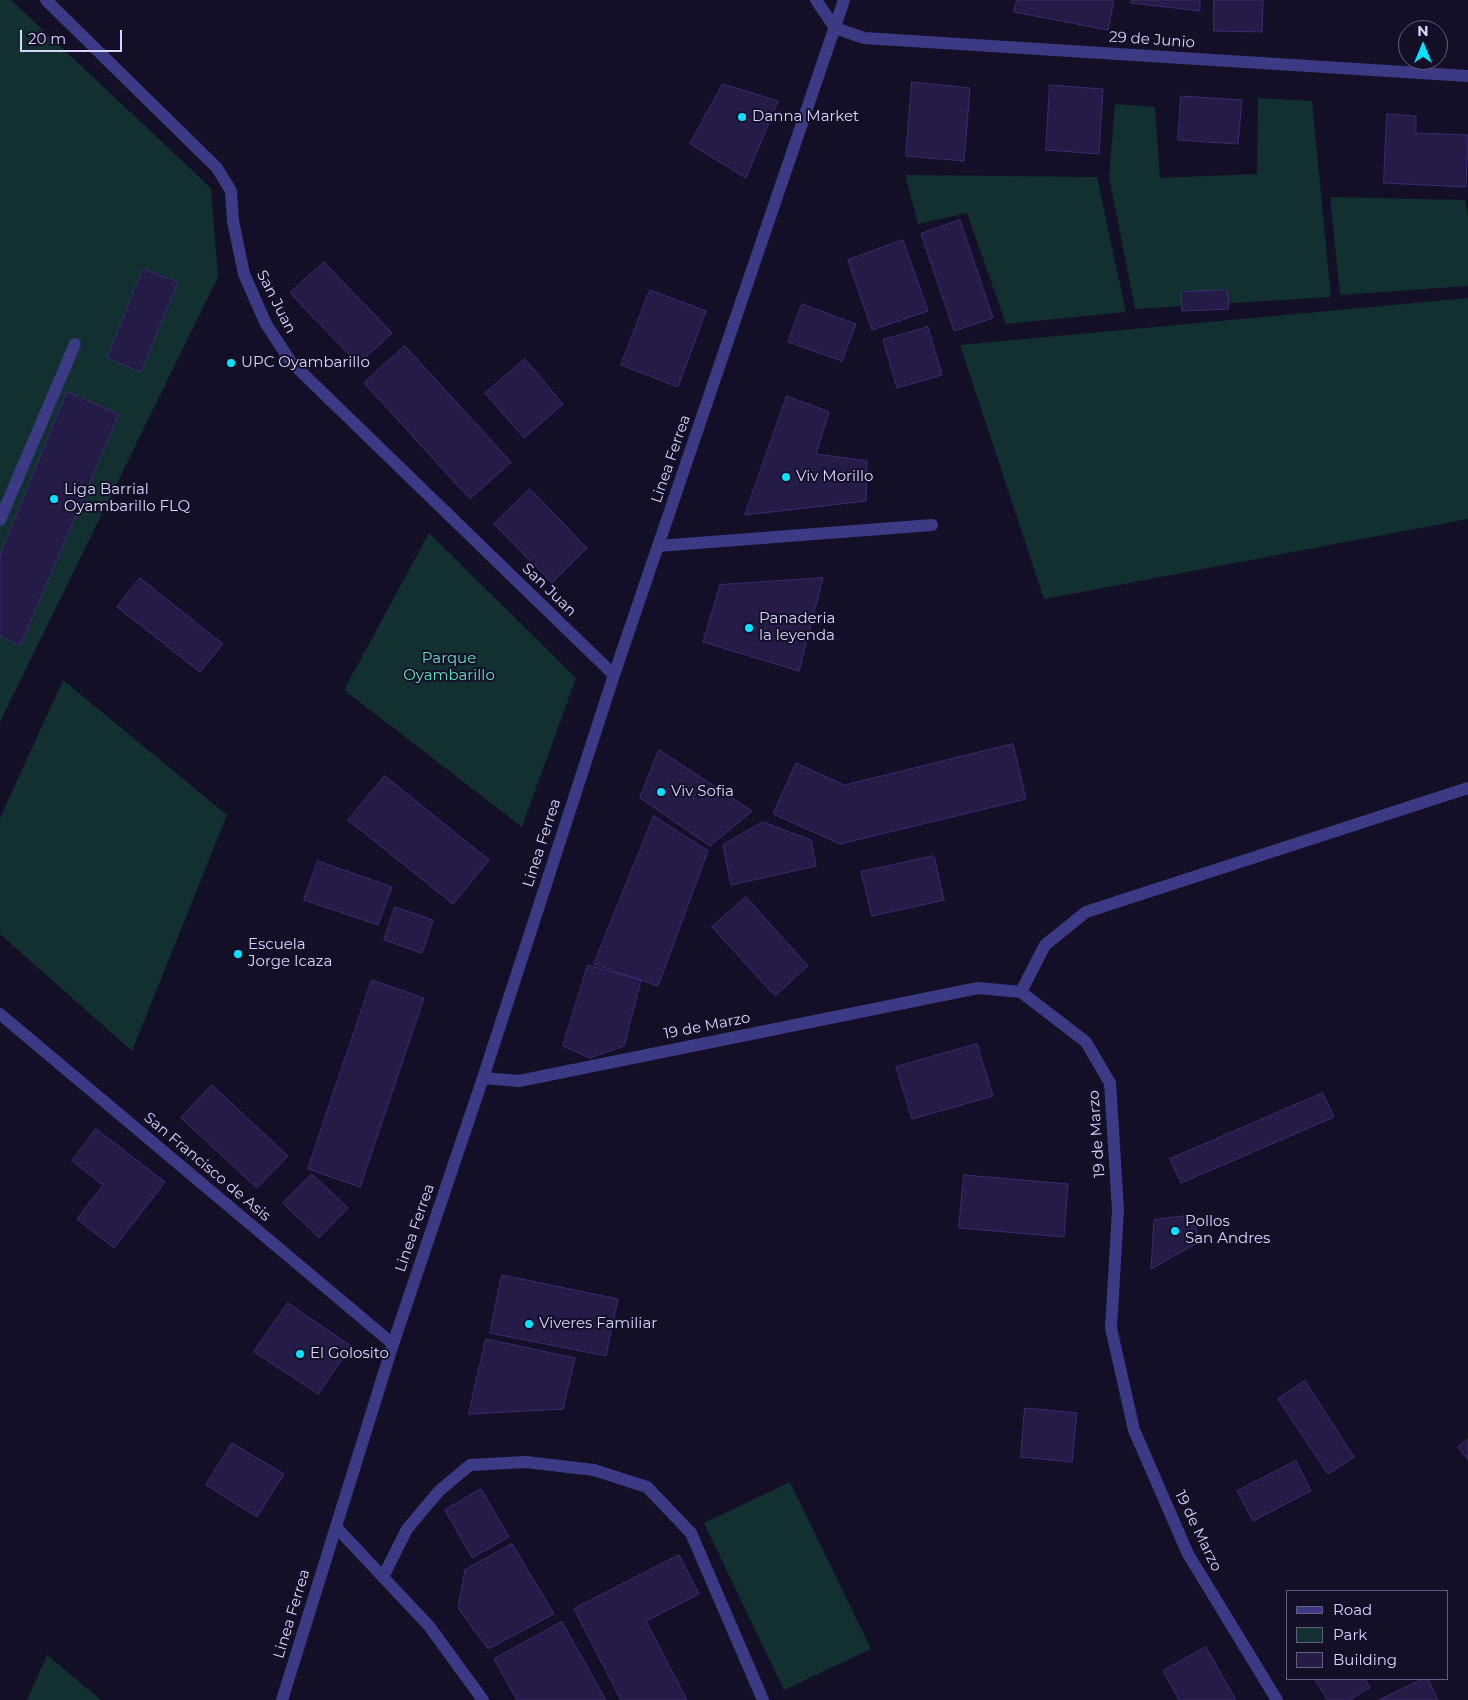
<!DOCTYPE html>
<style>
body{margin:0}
#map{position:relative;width:1468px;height:1700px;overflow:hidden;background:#130f26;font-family:Montserrat,sans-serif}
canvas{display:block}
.legend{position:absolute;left:1286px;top:1590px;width:162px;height:90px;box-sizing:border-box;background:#130f26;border:1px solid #625e7d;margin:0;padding:6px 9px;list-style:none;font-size:15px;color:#d9d4ff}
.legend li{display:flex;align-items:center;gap:10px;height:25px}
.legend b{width:25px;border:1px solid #625e7d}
.north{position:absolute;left:1398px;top:20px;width:50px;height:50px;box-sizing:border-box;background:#130f26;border:1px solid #625e7d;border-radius:50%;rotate:0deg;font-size:14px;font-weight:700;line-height:20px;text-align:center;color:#d9d4ff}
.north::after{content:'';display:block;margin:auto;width:18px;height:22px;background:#00e5ff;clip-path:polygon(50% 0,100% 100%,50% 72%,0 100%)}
.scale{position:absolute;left:20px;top:30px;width:102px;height:22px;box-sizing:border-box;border:2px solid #d9d4ff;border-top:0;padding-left:6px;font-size:15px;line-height:18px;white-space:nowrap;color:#d9d4ff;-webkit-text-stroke:4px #130f26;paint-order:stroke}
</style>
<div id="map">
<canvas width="1468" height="1700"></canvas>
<ul class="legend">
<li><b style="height:6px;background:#3d3a85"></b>Road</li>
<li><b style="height:14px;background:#12302f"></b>Park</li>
<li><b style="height:14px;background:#241b47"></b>Building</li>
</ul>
<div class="north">N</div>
<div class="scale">20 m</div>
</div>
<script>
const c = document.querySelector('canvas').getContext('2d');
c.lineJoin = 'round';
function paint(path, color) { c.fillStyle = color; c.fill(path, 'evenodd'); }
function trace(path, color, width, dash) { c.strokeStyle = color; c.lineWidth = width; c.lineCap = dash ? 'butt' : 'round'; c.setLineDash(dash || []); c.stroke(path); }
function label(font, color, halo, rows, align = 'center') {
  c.font = font + ' Montserrat,sans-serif'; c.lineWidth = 4; c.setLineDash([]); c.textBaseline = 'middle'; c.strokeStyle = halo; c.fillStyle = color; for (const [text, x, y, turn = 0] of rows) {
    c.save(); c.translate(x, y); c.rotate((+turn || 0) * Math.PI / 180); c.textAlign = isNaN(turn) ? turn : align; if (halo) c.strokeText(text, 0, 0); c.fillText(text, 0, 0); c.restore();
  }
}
paint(new Path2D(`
 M0 0H11L211 188 218 277 0 722Z
 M1258 98 1312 101 1331 297 1135 309 1109 177 1115 104 1155 107 1160 178 1257 174Z
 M905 175 1097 177 1126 312 1006 324 967 213 918 224Z
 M1330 197 1465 200 1468 216V286L1340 295Z
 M1468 298V519L1044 599 960 345Z
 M429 533 576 678 522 827 344 690Z
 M63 680 227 815 132 1051 0 934V818Z
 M790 1482 871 1649 784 1690 704 1523Z
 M47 1655 101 1700H27Z`), '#12302f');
const building = new Path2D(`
 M1017 0H1114L1108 30 1014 12Z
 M1132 0H1200V11L1131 3Z
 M1214 0H1263L1262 32 1214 31Z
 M912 82 970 88 964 161 906 156Z
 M723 84 778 101 746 178 690 144Z
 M1050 85 1103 89 1099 154 1046 150Z
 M1181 96 1242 100 1238 144 1178 140Z
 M1387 114 1416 116V133L1468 135 1466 187 1384 183Z
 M960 220 993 318 954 331 921 234Z
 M903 240 928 311 872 330 848 260Z
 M324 262 392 333 358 364 290 293Z
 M143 269 178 282 141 372 107 358Z
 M650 290 706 311 678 387 621 365Z
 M1227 290 1229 309 1182 311 1181 292Z
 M802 304 856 324 842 361 788 342Z
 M928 327 942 375 897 388 883 340Z
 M405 346 511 462 470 499 364 383Z
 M525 359 563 404 524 438 485 393Z
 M67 392 119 414 20 646 0 636V555Z
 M787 396 829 412 816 454 867 461 866 501 745 515Z
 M530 489 587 548 552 583 494 524Z
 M140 578 223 644 200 672 117 607Z
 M823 578 799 671 703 642 720 585Z
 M1013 744 1026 799 840 844 773 814 796 763 844 785Z
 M659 750 752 811 710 846 640 798Z
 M385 776 489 860 453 904 348 820Z
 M654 816 708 851 658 986 594 964Z
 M763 822 811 840 816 866 731 885 723 845Z
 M934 856 944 900 872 916 861 872Z
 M318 861 392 887 378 925 304 900Z
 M746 897 808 966 775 996 712 927Z
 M395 907 433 920 422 953 384 940Z
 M588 965 641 980 624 1046 590 1058 563 1046Z
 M372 980 424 998 360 1187 308 1169Z
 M977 1044 993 1096 912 1119 896 1067Z
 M212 1085 288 1156 257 1188 181 1118Z
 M1323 1093 1334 1117 1181 1183 1170 1159Z
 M96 1129 165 1182 114 1248 77 1219 103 1185 72 1161Z
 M312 1174 348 1208 319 1238 283 1203Z
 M964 1175 1068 1184 1064 1237 959 1228Z
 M1194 1215 1199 1242 1151 1269 1154 1220Z
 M502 1275 618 1299 606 1356 490 1333Z
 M288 1303 351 1346 318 1394 254 1352Z
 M486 1339 575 1358 563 1409 469 1414Z
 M1305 1381 1354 1457 1328 1474 1278 1399Z
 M1025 1408 1077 1413 1072 1462 1021 1457Z
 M1468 1439V1460L1458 1447Z
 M232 1443 284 1474 257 1517 206 1485Z
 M1296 1461 1311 1491 1253 1521 1237 1491Z
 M481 1489 509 1537 472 1558 445 1510Z
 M512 1544 554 1614 488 1649 458 1608 465 1570Z
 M679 1555 699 1594 646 1621 687 1700H621L574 1609Z
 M562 1622 606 1700H517L494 1659Z
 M1206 1647 1236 1700H1179L1163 1671Z
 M1315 1679H1365L1370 1688 1349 1700H1328Z
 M1423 1679H1428L1438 1700H1379Z`);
paint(building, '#241b47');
trace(building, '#3b2d73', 1);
trace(new Path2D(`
 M46 0 217 168 231 191 233 221 244 274 266 324 291 362 614 675
 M816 0 835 28
 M835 28 864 38 1468 76
 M0 520 75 344
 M658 546 932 525
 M1021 992 1045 945 1086 912 1468 788
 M0 1014 393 1344
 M483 1078 519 1081 978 988 1021 992 1086 1042 1110 1083 1118 1210 1111 1328 1134 1430 1188 1554 1277 1700
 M336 1527 429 1626 483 1700
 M383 1577 407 1529 439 1491 470 1465 526 1462 594 1470 647 1487 691 1533 763 1700
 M282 1700 393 1344 483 1078 614 675 844 0`), '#3d3a85', 12);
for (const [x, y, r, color] of [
 [742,117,5,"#00e5ff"],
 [231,363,5,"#00e5ff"],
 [786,477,5,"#00e5ff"],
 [54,499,5,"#00e5ff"],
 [749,628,5,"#00e5ff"],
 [661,792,5,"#00e5ff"],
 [238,954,5,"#00e5ff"],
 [1175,1231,5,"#00e5ff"],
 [529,1324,5,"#00e5ff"],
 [300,1354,5,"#00e5ff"]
]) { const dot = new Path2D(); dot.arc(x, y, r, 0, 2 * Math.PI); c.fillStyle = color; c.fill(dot); trace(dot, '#130f26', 2); }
label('15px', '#d9d4ff', '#130f26', [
 ["29 de Junio",1152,40,4],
 ["San Juan",276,302,63],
 ["Linea Ferrea",671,459,-71],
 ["San Juan",549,590,44],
 ["Linea Ferrea",542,843,-72],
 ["19 de Marzo",707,1026,-11],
 ["19 de Marzo",1097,1134,-94],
 ["San Francisco de Asis",207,1167,40],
 ["Linea Ferrea",415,1228,-71],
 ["19 de Marzo",1198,1531,64],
 ["Linea Ferrea",292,1614,-73]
]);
label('15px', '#d9d4ff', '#130f26', [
 ["Danna Market",752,117],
 ["UPC Oyambarillo",241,363],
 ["Viv Morillo",796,477],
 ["Liga Barrial",64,490],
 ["Oyambarillo FLQ",64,507],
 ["Panaderia",759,619],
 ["la leyenda",759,636],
 ["Viv Sofia",671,792],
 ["Escuela",248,945],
 ["Jorge Icaza",248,962],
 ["Pollos",1185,1222],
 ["San Andres",1185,1239],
 ["Viveres Familiar",539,1324],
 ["El Golosito",310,1354]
], 'left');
label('15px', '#5fe0c0', '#130f26', [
 ["Parque",449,659],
 ["Oyambarillo",449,676]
]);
</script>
